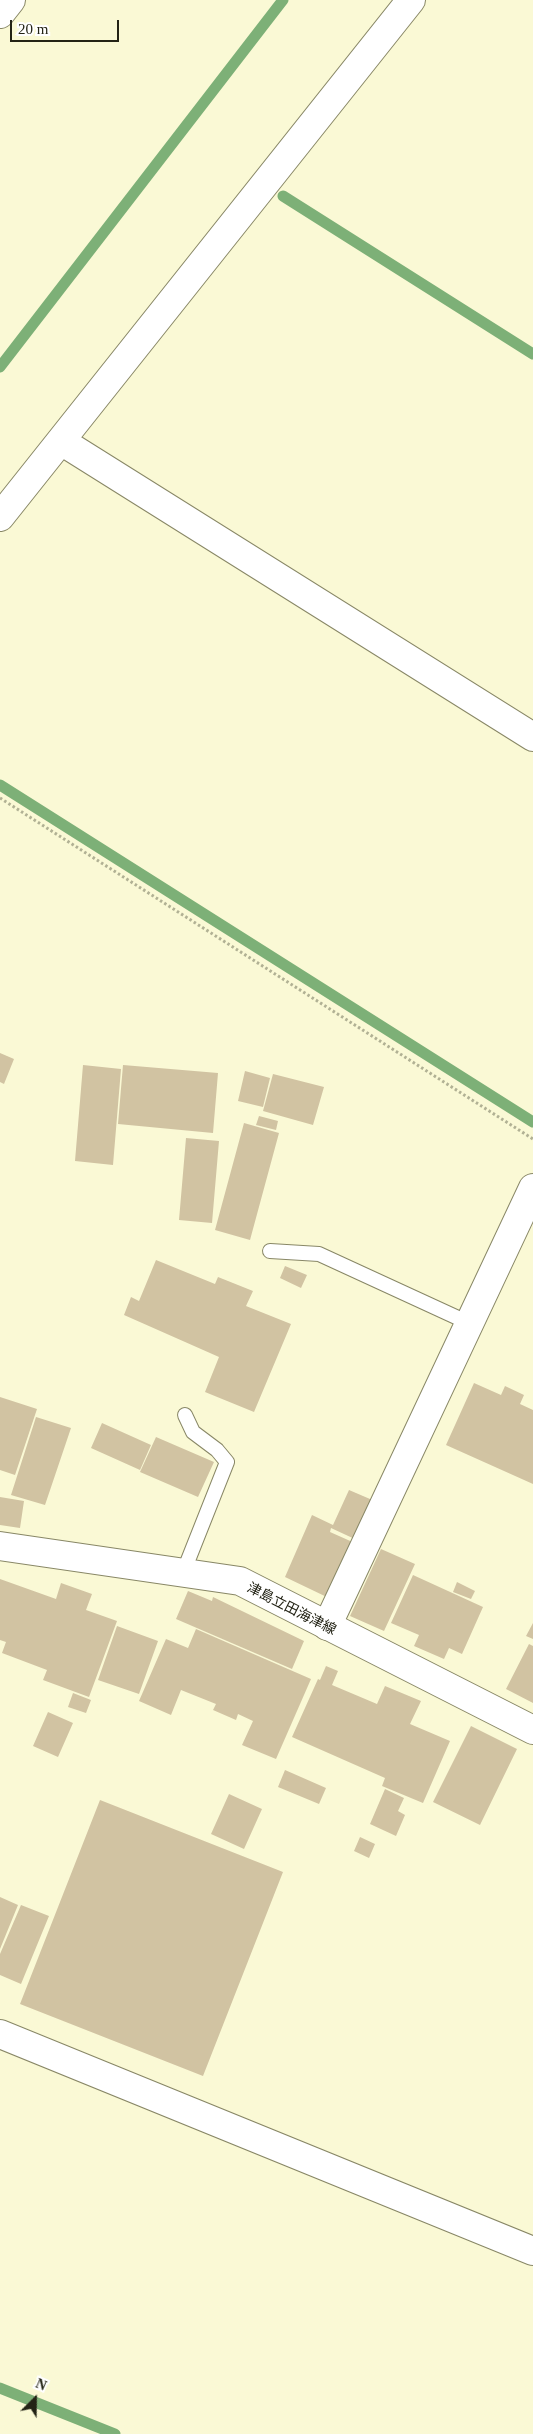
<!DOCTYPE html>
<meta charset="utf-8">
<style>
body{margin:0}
#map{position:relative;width:533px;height:2434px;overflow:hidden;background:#faf9d5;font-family:Georgia,serif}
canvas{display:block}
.north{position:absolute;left:10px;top:2374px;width:50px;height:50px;-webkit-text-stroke:4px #fff;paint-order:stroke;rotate:23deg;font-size:14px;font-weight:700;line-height:20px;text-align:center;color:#232315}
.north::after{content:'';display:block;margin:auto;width:18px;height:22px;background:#232315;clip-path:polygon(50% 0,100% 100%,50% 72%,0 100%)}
.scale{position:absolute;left:10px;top:20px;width:109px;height:22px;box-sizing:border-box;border:2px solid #232315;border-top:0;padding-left:6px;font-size:15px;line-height:18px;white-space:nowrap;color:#232315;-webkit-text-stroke:4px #fff;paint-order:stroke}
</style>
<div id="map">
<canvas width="533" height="2434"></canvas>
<div class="north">N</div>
<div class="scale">20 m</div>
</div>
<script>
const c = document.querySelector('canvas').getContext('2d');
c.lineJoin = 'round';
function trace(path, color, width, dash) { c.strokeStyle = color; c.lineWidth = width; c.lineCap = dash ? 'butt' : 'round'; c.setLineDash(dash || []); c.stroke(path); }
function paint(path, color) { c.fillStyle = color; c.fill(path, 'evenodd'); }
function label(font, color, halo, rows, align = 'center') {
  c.font = font + ' Georgia,"Noto Sans JP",serif'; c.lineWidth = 4; c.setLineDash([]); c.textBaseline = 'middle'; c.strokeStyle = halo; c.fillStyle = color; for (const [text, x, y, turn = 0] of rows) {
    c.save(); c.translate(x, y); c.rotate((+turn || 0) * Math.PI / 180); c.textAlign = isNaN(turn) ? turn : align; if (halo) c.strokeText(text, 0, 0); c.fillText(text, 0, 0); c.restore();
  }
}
trace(new Path2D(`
 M283 196 533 354
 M0 367 283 0
 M0 785 533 1122
 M0 2388 115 2434`), '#7db077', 11);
paint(new Path2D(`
 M0 1053 14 1059 4 1084 0 1082Z
 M83 1065 121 1069 113 1165 75 1161Z
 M123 1065 218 1073 213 1133 118 1124Z
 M245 1071 270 1078 263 1107 238 1101Z
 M273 1074 324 1087 313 1125 263 1111Z
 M259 1116 278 1121 276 1130 256 1125Z
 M244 1123 279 1133 250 1240 215 1230Z
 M186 1138 219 1141 212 1223 179 1220Z
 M156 1260 215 1284 218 1277 253 1291 246 1306 291 1324 254 1412 205 1392 219 1357 124 1315 131 1297 139 1301Z
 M285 1266 307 1275 301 1288 280 1278Z
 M474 1383 501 1395 505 1386 524 1395 520 1404 533 1410V1484L446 1445Z
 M0 1397 37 1409 15 1475 0 1470Z
 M36 1417 71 1428 45 1505 11 1495Z
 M102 1423 151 1445 140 1470 91 1448Z
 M156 1437 214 1462 198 1497 140 1472Z
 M349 1490 377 1502 359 1541 331 1528 330 1532 357 1544 333 1600 285 1577 312 1515 333 1525Z
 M0 1497 24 1501 20 1528 0 1525Z
 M381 1549 415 1564 384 1631 350 1616Z
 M413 1575 483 1607 462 1654 449 1648 444 1659 414 1646 419 1635 391 1623Z
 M0 1579 56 1599 61 1583 92 1594 86 1610 117 1621 89 1697 43 1680 47 1670 2 1653 6 1642 0 1640Z
 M457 1582 475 1591 471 1599 453 1592Z
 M188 1591 212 1601 213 1597 304 1641 292 1669 176 1619Z
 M533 1623V1639L526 1636Z
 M117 1626 158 1641 139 1694 98 1680Z
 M196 1629 311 1679 276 1759 242 1745 253 1721 238 1714 236 1720 213 1710 216 1704 181 1690 171 1715 139 1701 166 1639 188 1648Z
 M529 1644 533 1646V1703L506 1689Z
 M326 1666 338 1671 332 1685 377 1704 385 1686 421 1701 410 1724 450 1741 423 1803 382 1786 385 1778 292 1737 318 1679 320 1680Z
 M73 1693 91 1700 86 1713 68 1707Z
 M48 1712 73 1723 58 1757 33 1746Z
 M471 1726 517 1749 480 1825 433 1802Z
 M285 1770 326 1788 319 1804 278 1787Z
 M385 1789 404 1798 398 1811 405 1815 396 1836 370 1824Z
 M229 1794 262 1809 244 1849 211 1834Z
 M100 1800 283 1872 203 2076 20 2004Z
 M360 1837 375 1844 369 1858 354 1851Z
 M0 1897 18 1905 0 1949Z
 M21 1905 49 1916 21 1984 0 1975V1954Z`), '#d1c3a2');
const service = new Path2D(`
 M270 1251 319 1254 469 1323
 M183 1573 227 1462 217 1450 193 1432 185 1415`);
const minor = new Path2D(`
 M0 14 11 0
 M61 441 533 737
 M0 517 411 0
 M327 1626 533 1188
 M0 2034 533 2251`);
const secondary = new Path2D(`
 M0 1546 240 1581 533 1730`);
trace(service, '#888766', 16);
trace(minor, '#888766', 30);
trace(secondary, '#888766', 30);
trace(new Path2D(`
 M0 798 533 1139`), '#b1b194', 3, [2.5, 2.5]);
trace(service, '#fff', 14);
trace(minor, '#fff', 28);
trace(secondary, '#fff', 28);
label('14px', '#232315', '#fff', [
 ["津島立田海津線",292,1608,27]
]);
</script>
